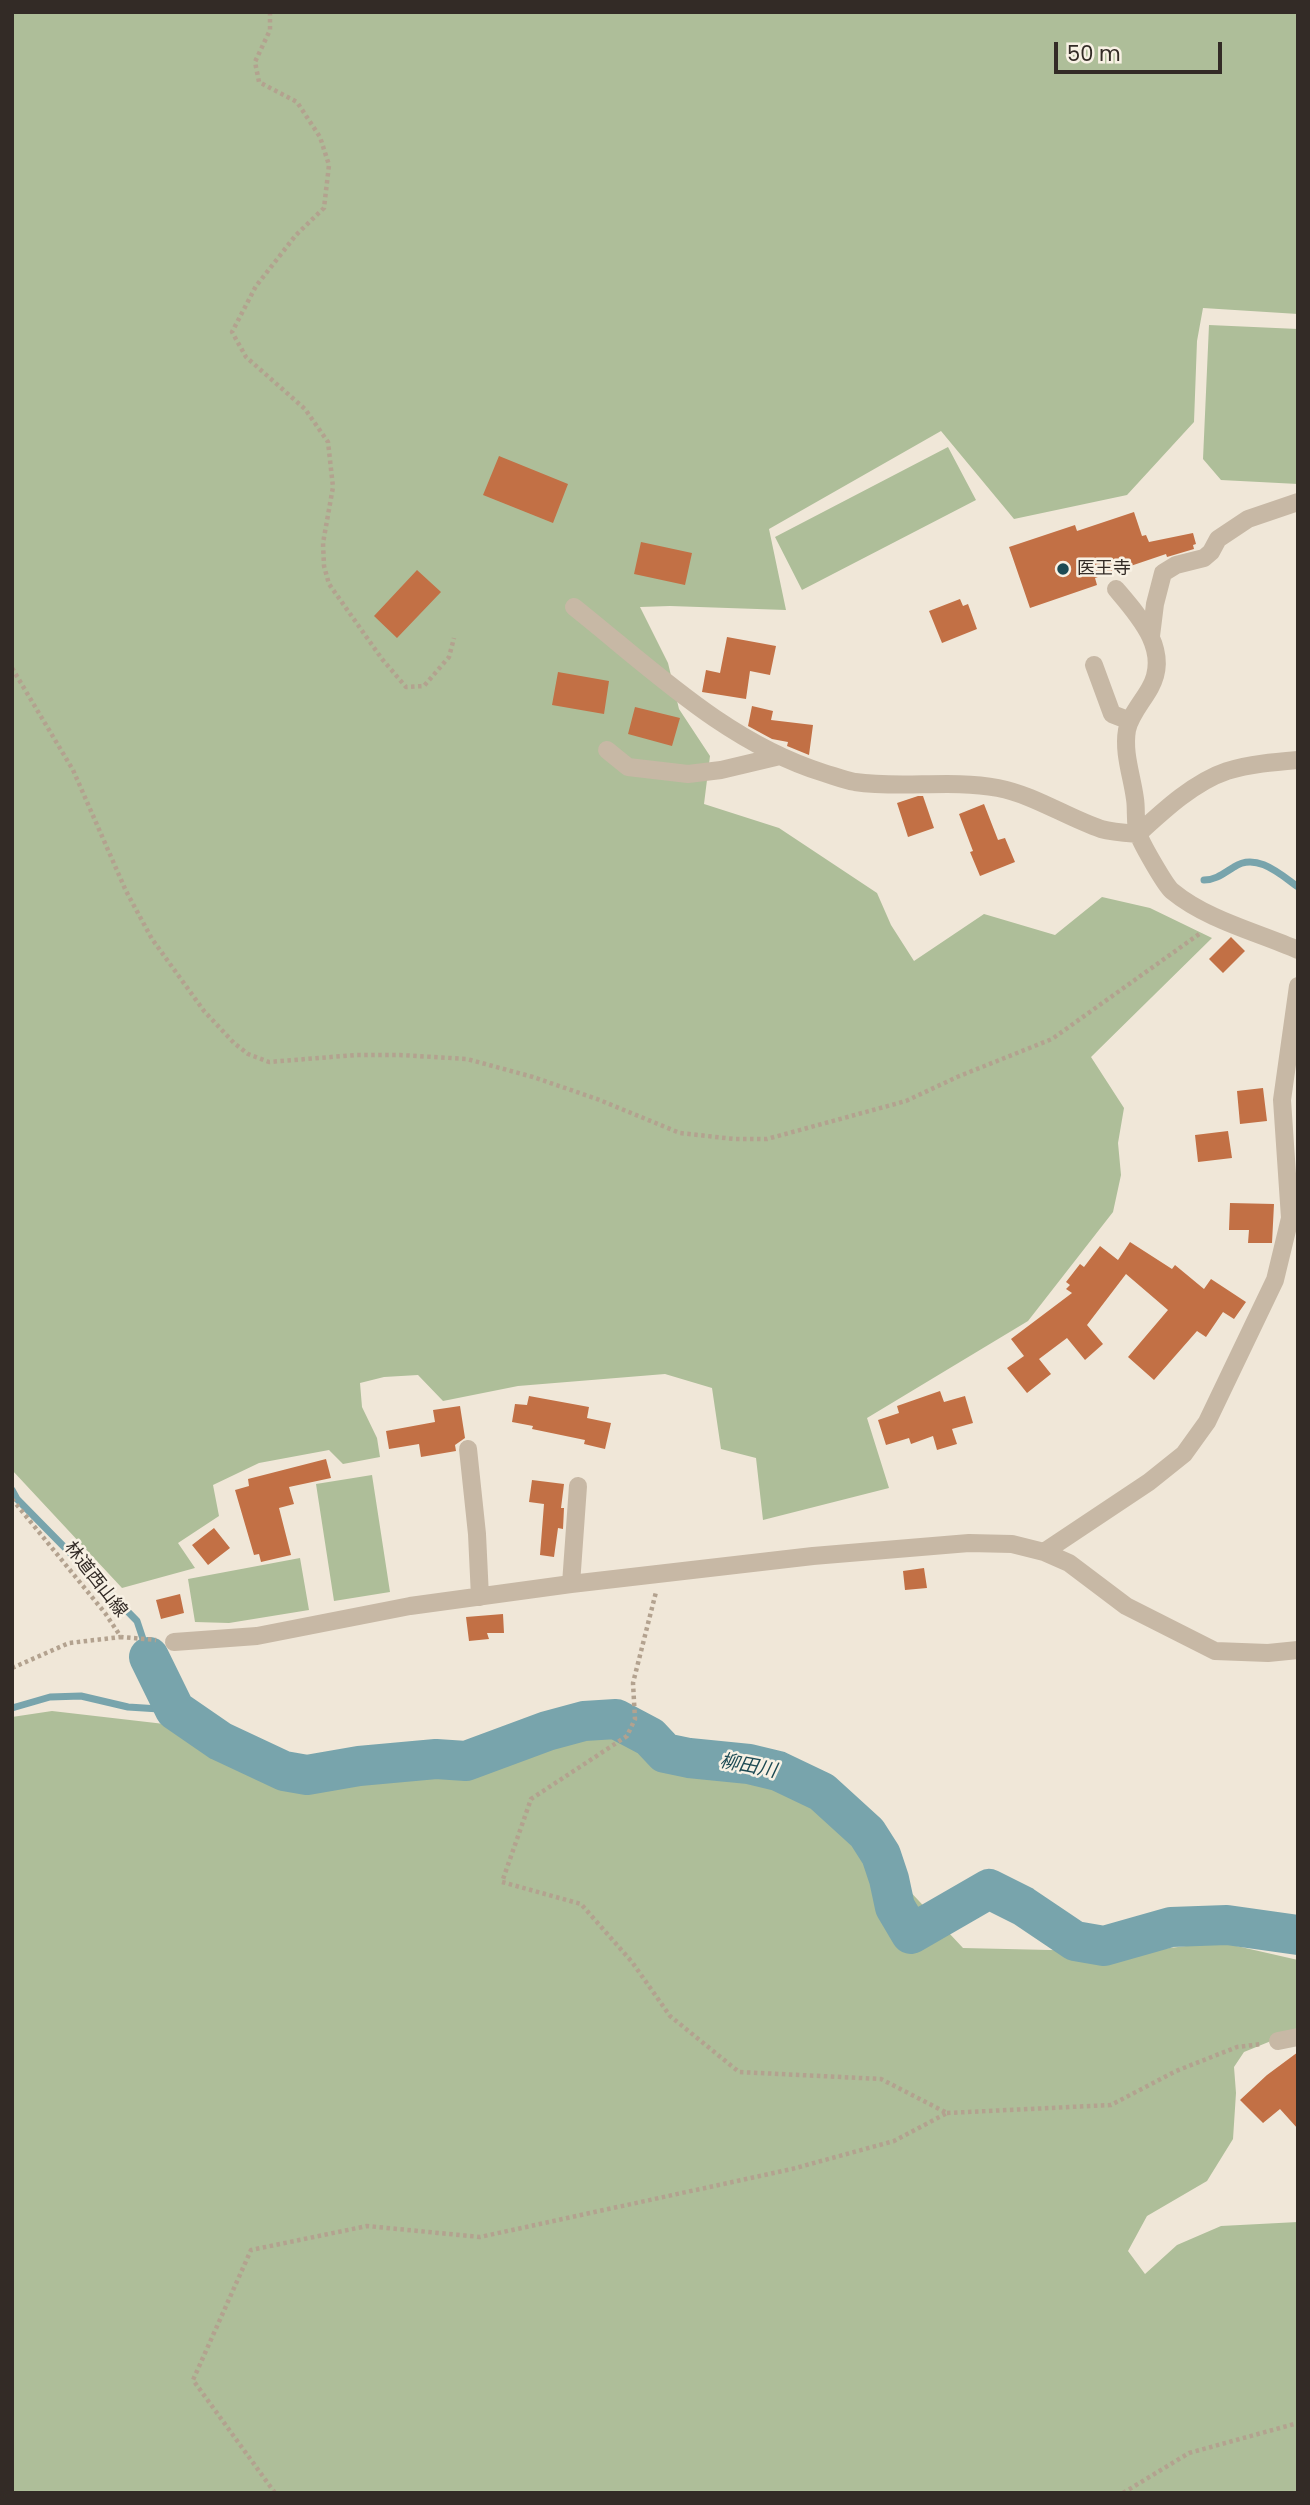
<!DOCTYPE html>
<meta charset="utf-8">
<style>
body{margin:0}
#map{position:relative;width:1310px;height:2505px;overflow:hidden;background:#f0e7d8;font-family:Poppins,sans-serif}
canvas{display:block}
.frame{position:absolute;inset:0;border:14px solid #332b26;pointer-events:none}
.scale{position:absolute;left:1054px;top:42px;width:168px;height:32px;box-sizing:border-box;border:4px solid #332b26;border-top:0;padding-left:9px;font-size:21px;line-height:24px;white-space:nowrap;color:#332b26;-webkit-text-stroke:5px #f8f1e4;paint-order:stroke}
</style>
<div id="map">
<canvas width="1310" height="2505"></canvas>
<div class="frame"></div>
<div class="scale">50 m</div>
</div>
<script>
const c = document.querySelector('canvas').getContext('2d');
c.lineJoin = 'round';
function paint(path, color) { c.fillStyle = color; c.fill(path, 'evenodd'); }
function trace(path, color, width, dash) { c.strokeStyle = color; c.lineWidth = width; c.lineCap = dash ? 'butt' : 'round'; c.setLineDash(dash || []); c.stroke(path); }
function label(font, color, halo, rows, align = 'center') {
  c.font = font + ' Poppins,"Noto Sans JP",sans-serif'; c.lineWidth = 5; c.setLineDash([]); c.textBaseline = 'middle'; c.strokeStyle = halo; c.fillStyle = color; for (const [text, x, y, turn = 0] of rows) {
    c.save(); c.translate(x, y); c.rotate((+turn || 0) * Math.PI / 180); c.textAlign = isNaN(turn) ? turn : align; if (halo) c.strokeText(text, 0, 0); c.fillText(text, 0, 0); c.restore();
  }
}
paint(new Path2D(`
 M12 12H1298V314L1203 308 1197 341 1194 422 1127 495 1014 519 941 431 769 529 786 610 670 606 640 607 668 663 679 709 710 756 704 804 779 828 877 893 891 925 914 961 984 914 1055 935 1102 897 1150 908 1212 938 1091 1057 1124 1108 1118 1143 1121 1175 1113 1212 1028 1321 867 1418 889 1488 763 1520 756 1458 721 1449 712 1388 665 1374 518 1386 443 1401 418 1375 384 1377 360 1383 362 1407 377 1438 380 1457 343 1464 329 1450 259 1463 213 1485 219 1516 178 1543 195 1568 122 1588 12 1470Z
 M1209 325 1298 329V484L1221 480 1203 459Z
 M948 447 976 500 802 590 775 537Z
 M372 1475 390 1592 334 1601 316 1484Z
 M300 1558 309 1610 229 1623 195 1622 188 1579Z
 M52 1711 173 1725 246 1766 282 1780 399 1768 475 1769 556 1742 587 1727 629 1731 663 1760 759 1773 812 1791 860 1838 963 1948 1137 1952 1219 1942 1298 1960V2030L1244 2052 1234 2067 1236 2093 1233 2139 1207 2181 1147 2216 1128 2251 1145 2274 1177 2245 1221 2226 1298 2222V2493H12V1717Z`), '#aebe99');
trace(new Path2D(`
 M1204 880C1216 880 1224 873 1234 867 1256 852 1280 874 1298 887
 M12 1490 17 1499 137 1621 149 1657
 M12 1708 50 1697 81 1696 128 1707 175 1710`), '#78a4ac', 7);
trace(new Path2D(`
 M149 1657 175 1710 220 1741 284 1771 307 1775 359 1766 436 1759 466 1761 547 1731 584 1721 616 1719 650 1737 665 1753 689 1758 749 1764 778 1771 822 1792 867 1833 881 1855 889 1879 895 1907 911 1934 989 1889 1023 1906 1075 1941 1104 1946 1171 1927 1227 1925 1298 1935`), '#78a4ac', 40);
paint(new Path2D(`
 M499 456 568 484 553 523 483 495Z
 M1134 512 1142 536 1146 535 1149 542 1193 533 1196 544 1193 545 1194 549 1167 557 1166 554 1095 578 1097 585 1030 608 1009 547 1075 525 1077 531Z
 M641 542 692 553 685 585 634 574Z
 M417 570 441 592 397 638 374 616Z
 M960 599 963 606 968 604 977 629 942 643 929 611Z
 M727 637 776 646 770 675 750 671 746 699 702 692 706 670 720 673Z
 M558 672 609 681 604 714 552 705Z
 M752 706 773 711 771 720 813 725 809 755 787 746 788 742 772 739 748 726Z
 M635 707 680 718 672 746 628 734Z
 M918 796H923L934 828 908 837 897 803Z
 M984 804 998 840 1005 838 1015 862 980 876 970 852 973 851 959 814Z
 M1231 937 1245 951 1223 973 1209 959Z
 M1263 1088 1267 1121 1240 1124 1237 1091Z
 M1228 1131 1232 1158 1198 1162 1195 1135Z
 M1230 1203 1274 1204 1272 1243H1248L1249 1230H1229Z
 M1130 1242 1172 1269 1175 1265 1204 1289 1211 1279 1246 1302 1234 1319 1223 1312 1206 1337 1197 1331 1154 1380 1128 1357 1168 1310 1126 1274 1087 1325 1103 1344 1085 1360 1067 1338 1039 1359 1051 1374 1027 1393 1007 1368 1024 1356 1011 1339 1072 1293 1066 1289 1070 1285 1066 1282 1080 1264 1084 1267 1100 1246 1118 1260Z
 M940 1391 944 1402 965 1396 973 1423 952 1429 957 1444 937 1450 933 1436 911 1444 909 1438 886 1445 878 1420 899 1413 897 1406Z
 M529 1396 589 1407 587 1418 611 1423 605 1449 584 1444 585 1440 532 1429 533 1426 512 1422 515 1404 527 1405Z
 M460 1406 465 1438 455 1445 456 1451 421 1457 419 1444 389 1449 386 1431 435 1422 433 1410Z
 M326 1459 331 1478 289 1487 294 1504 279 1508 291 1555 261 1562 259 1554 254 1555 235 1490 249 1486 248 1479Z
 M532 1480 564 1484 561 1508H564L563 1529 558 1528 554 1557 540 1555 544 1504 529 1502Z
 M214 1528 230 1548 208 1565 192 1545Z
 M924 1568 927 1588 905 1590 903 1571Z
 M180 1594 184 1613 161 1619 156 1600Z
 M503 1614 504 1633H487L489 1639 469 1641 466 1617Z
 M1298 2052V2129L1280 2109 1263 2123 1240 2100 1267 2075Z`), '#c27045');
trace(new Path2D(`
 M270 12V30L255 62 259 82 297 102 320 137 329 165 324 208 296 235 256 286 232 332 246 357 305 409 328 442 333 487 323 543 324 566 329 584 382 659 406 687 424 686 449 657 454 638
 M12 668 73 770 126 891 152 939 204 1011 234 1043 248 1054 269 1062 356 1055H400L467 1059 533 1077 597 1099 680 1133 734 1139H767L906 1101 957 1077 1052 1039 1202 932
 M12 1499 105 1613 121 1637 156 1640
 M12 1668 69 1643 121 1637
 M947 2113 1111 2105 1176 2071 1237 2047 1262 2044
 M275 2493 193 2380 251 2250 367 2226 480 2237 792 2169 894 2141 947 2113 881 2079 739 2072 670 2016 632 1962 581 1904 502 1882 531 1799 627 1736 635 1719 633 1683 656 1592
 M1123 2493 1189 2453 1298 2423`), '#b3a28f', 4.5, [3.5, 3.5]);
trace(new Path2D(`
 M1116 589C1139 616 1171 651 1150 688 1143 701 1130 715 1127 730 1123 753 1132 776 1135 799 1137 811 1134 825 1139 836 1143 846 1165 885 1172 891 1207 920 1257 932 1298 950
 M574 607C652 669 727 743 824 773 834 776 844 780 855 782 902 789 950 779 998 788 1034 795 1066 817 1101 829 1112 832 1126 833 1138 834
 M1151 636 1155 604 1163 573 1176 565 1204 558 1211 552 1218 539 1248 519 1298 502
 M1094 665 1112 714 1130 721
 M607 750 628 767 688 774 721 770 780 756
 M1138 834C1163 811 1194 782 1227 771 1250 764 1274 762 1298 760
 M468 1449 477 1534 480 1597
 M1044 1552 1149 1482 1184 1454 1207 1422 1275 1280 1290 1218 1282 1100 1298 986
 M571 1584 578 1486
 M174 1642 257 1636 410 1606 571 1584 813 1556 969 1543 1012 1544 1044 1552 1069 1563 1126 1606 1215 1651 1268 1653 1298 1650
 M1278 2041 1298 2037`), '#c7b8a5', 18);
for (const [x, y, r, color] of [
 [1063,569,7,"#1d4a53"]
]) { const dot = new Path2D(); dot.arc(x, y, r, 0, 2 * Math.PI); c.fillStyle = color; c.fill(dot); trace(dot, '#f8f1e4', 2.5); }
label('18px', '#332b26', '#f8f1e4', [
 ["医王寺",1077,569]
], 'left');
label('18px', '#332b26', '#f8f1e4', [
 ["林道西山線",95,1580,52]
]);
label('italic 19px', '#1d4a53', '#f8f1e4', [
 ["柳田川",748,1767,11]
]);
</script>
